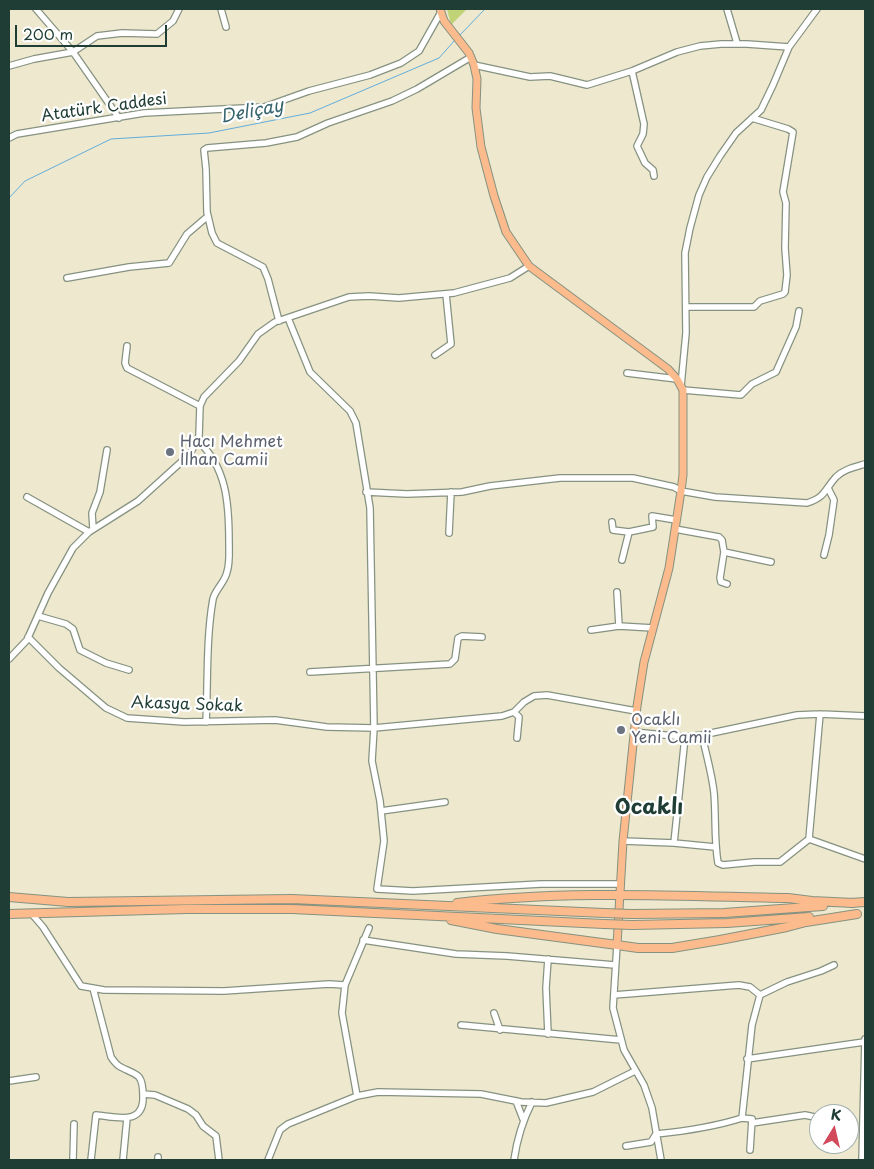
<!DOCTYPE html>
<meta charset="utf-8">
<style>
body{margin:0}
#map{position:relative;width:874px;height:1169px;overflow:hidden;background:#ede8ce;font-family:"Playpen Sans",sans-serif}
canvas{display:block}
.frame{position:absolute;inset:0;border:10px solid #1f3d34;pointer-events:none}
.north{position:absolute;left:809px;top:1104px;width:50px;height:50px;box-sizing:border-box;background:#fff;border:1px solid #a5b1ae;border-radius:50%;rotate:9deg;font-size:14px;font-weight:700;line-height:20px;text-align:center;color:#1f3d34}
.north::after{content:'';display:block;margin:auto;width:18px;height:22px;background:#d1495b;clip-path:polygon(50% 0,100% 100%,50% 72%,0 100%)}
.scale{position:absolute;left:15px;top:25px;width:152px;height:22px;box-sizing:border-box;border:2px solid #1f3d34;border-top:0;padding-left:6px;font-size:15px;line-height:18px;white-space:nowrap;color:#1f3d34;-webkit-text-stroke:4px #fff;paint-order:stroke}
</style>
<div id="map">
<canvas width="874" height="1169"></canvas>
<div class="frame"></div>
<div class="north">K</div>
<div class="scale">200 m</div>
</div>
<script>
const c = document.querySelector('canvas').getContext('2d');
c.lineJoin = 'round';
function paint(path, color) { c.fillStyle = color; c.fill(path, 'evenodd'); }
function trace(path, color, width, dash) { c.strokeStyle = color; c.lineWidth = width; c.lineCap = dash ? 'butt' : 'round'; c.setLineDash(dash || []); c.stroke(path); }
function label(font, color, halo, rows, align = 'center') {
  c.font = font + ' "Playpen Sans",sans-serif'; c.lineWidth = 4.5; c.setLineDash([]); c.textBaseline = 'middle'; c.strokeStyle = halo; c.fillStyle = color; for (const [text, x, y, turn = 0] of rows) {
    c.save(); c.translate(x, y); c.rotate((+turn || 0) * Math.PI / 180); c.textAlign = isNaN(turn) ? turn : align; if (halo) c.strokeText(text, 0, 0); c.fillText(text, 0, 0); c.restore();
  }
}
paint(new Path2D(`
 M447 9H467L451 25Z`), '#c0d376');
trace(new Path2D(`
 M460 35 485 9
 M9 198 25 181 111 139 209 133 310 113 439 58 455 40`), '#63acdb', 1);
const minor = new Path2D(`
 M36 9 73 52 119 118
 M221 9 226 27
 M727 9 737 43
 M474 65 530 77 550 76 587 85 632 71 677 52 700 46 721 44H747L789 47
 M9 66 34 59 73 52 97 36 122 33 157 34 173 21 179 9
 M632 71 644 124 643 134 637 146 645 163 653 170 654 176
 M9 138 17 134 144 113 264 107 309 91 370 75 401 63 419 51 441 12
 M67 278 129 267 169 263 187 234 208 216
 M686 307H754L760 301 783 294 785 292 787 275 785 248 786 203 783 192 793 132 788 129 752 118
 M288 318 310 372 350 411 356 423 370 508 374 728 372 761 380 801 384 841 377 889 413 891 541 884H620
 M279 321 268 279 263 267 217 243 212 233 207 212 206 169 204 150 207 148 266 143 297 137 328 123 392 101 417 89 471 57
 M127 346 125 363 127 368 200 406
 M435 355 451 344 446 294
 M627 373 677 379
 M681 386 686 333 685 253 690 228 699 195 707 177 720 156 736 133 761 110 773 85 789 47 817 9
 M683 390 741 395 752 384 776 372 796 327 799 311
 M197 440C227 467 229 504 229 542 229 552 230 563 227 572 225 582 215 590 213 599 206 638 208 682 206 722
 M366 492 407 494 462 492 490 486 560 478H633L674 487 681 491 715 497 807 503C826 497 824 490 836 477 844 469 855 467 865 464
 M27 497 89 532
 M612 522 613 530 629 532
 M93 529 92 513 100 492 107 450
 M675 529 719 537 722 540 724 552 720 578 721 582 727 584
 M449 533 451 492
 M724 552 771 562
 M824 555 829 535 834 500 828 488
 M622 560 629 532 653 527 652 516 676 520
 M617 592 619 626
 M38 616 66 624 73 629 80 650 106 663 129 670
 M591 630 619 626 653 628
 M28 637 59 668 106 708 127 718 184 722 275 720 327 727 374 728 502 716 514 712 524 702 534 696 547 695 636 711
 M9 659 27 640 48 593 73 548 89 532 138 501 190 454 199 436 200 406 204 397 239 361 258 334 275 322 349 297 369 296 399 298 454 293 510 278 529 266
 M310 672 450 664 455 659 458 638 462 636 482 637
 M514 712 519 717 517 738
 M634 732 685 737 702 735 797 715 820 714 865 716
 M702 735C706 754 712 774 714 793 716 816 714 840 718 863L723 865 754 862H780L809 839 820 714
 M381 811 445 802
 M809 839 865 859
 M623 841 674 843 715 847
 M674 843 685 737
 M31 913 43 927 81 986 104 990 224 991 329 984 345 985
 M363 940 456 954 507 956 615 965
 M617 945 613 1008 624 1050 644 1085 652 1108 661 1160
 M548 959 546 988 548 1034
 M614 995 739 985 750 987 760 995
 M494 1013 500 1030
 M461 1025 621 1040
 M747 1059 864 1042
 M9 1081 36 1077
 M143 1094 155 1095 188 1109 196 1115 203 1126 216 1136 219 1160
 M357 1096 342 1013 345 985 369 928
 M516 1101 523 1119
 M742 1118 752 1119 750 1150
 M752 1123 805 1115 819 1118
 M626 1146 651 1142 656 1134C686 1131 714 1127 742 1118L752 1025 760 995 787 982 821 971 834 965
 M73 1160 74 1124
 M91 1160 96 1115C117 1117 144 1126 143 1096 143 1091 143 1082 139 1077 134 1072 125 1070 119 1066 116 1064 113 1060 111 1057L93 988
 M123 1160 127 1118
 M158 1160V1157
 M268 1160 280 1130 288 1124 357 1096 378 1092 481 1094 521 1102 546 1103 593 1092 635 1071
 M514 1160C517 1139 522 1122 532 1102
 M862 1160 865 1039`);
const major = new Path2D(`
 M440 9 444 21 469 53 474 65 477 79 476 108 481 147 494 196 506 232 529 266 668 369 677 379 683 390V475L681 491 669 568 644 662 637 706 623 841 617 945`);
const highway = new Path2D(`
 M9 897 68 902 292 899 604 913
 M457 903C566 890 678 896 788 898L812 901 854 903
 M850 903 865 902
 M9 914 186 909H292L604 924
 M632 914 724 913 823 906
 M451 920 497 929 617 945 638 948H672L720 940 787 927 806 922 857 914
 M632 925 727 923 809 917`);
trace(minor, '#869281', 8);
trace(major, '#869281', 9);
trace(highway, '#869281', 10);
trace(minor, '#fff', 5.5);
trace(major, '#fbbb8d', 7);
trace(highway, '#fbbb8d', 8);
const highwayBridge = new Path2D(`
 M604 913 632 914
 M604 924 632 925`);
trace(highwayBridge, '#869281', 10, []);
trace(highwayBridge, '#fbbb8d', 8);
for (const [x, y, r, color] of [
 [170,452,5,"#6b7280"],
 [621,730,5,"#6b7280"]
]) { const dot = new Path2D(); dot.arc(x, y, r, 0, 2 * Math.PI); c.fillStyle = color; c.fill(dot); trace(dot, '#fff', 2); }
label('16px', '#1f3d34', '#fff', [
 ["Atatürk Caddesi",104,108,-8],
 ["Akasya Sokak",187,705,2]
]);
label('16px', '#5b616d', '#fff', [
 ["Hacı Mehmet",180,443],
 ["İlhan Camii",180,461],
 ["Ocaklı",631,721],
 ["Yeni Camii",631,739]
], 'left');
label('italic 18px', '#37646e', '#fff', [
 ["Deliçay",252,112,-11]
]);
label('bold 21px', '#1f3d34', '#fff', [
 ["Ocaklı",649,808]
]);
</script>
